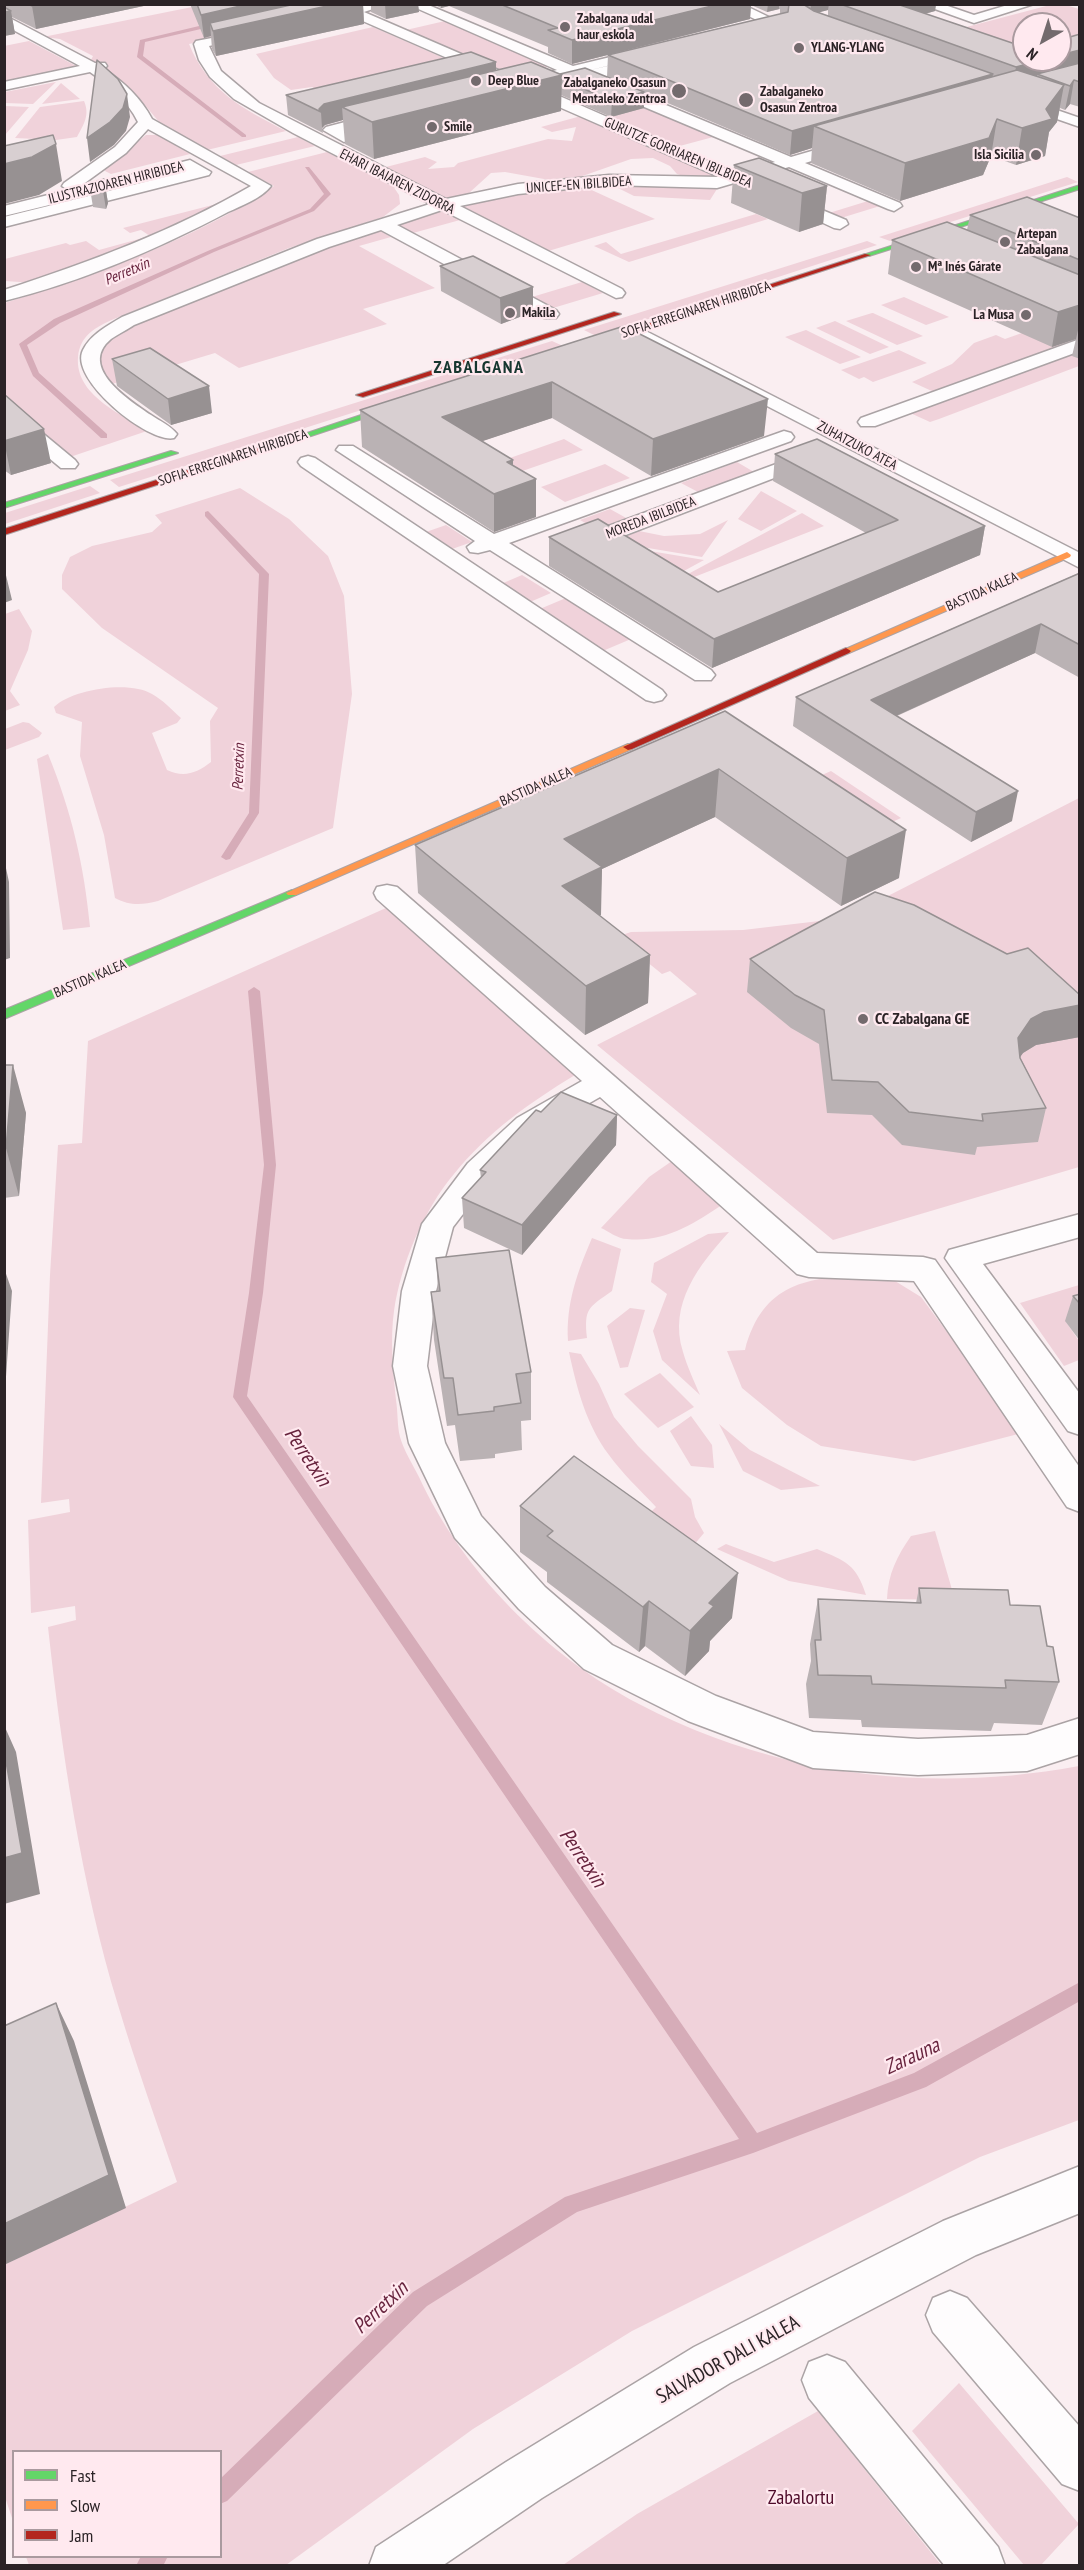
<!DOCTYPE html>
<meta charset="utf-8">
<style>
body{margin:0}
#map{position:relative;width:1084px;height:2570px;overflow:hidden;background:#faeef1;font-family:"PT Sans Narrow",sans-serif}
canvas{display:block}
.frame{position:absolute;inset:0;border:6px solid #2b2326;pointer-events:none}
.legend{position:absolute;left:12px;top:2450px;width:210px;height:108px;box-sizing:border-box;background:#ffe9ef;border:2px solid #aa9a9f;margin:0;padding:8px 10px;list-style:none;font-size:18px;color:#2b2326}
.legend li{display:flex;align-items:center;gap:12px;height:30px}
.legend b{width:30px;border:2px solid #aa9a9f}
.north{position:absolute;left:1012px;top:12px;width:60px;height:60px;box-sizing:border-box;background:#ffe9ef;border:2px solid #aa9a9f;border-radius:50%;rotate:219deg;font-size:16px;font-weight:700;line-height:24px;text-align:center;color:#2b2326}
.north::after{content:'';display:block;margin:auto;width:21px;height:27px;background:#736a6d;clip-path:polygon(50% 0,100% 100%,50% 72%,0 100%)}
</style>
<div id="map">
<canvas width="1084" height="2570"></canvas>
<div class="frame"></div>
<ul class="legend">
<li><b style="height:8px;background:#63d668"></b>Fast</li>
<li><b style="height:8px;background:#ff974d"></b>Slow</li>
<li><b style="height:8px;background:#b3261e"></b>Jam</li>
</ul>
<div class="north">N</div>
</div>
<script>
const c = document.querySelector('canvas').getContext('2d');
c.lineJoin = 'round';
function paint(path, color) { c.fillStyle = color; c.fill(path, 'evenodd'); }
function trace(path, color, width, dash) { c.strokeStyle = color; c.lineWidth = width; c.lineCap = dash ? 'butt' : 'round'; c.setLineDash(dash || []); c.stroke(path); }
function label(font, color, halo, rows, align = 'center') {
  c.font = font + ' "PT Sans Narrow",sans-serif'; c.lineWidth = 4.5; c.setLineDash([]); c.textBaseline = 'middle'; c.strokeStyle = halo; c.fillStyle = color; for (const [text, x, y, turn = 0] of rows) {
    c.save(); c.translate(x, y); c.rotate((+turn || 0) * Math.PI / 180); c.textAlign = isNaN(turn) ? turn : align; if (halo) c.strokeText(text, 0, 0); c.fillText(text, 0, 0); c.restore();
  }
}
paint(new Path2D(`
 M202 5H365L189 44C208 91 243 109 286 131L207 150 160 123 133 91 90 62 93 56 60 39 43 37Z
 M1050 5H1066L1079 9V50L1060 56V24H1024V58L959 29Z
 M445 21 551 66 511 76 406 30Z
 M373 27 462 66 331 98 312 87 291 90 274 78 256 54Z
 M29 41 78 67 5 83 4 46Z
 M56 82 33 104 5 103V92Z
 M61 83 80 99 42 104Z
 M595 84 717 136 676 147 608 117 634 110Z
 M84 101C90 115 84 124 77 137L56 140 15 138 40 107Z
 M5 106 29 107 5 135 4 106Z
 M581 116 720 177H687L677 174 670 166 653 158 631 159 574 179H544L505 172 491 173 469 193 445 200 382 168 425 157 437 162 428 169 454 167 458 163 548 139 572 141 576 127 552 132 541 127Z
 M146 135H158L190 154 111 174 105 171V168Z
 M298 137 315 146 236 165 220 156Z
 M327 152 393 186 399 195 400 204 383 217 289 248 114 319C96 327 80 335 78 357 75 395 120 413 147 431L70 457 5 399V303C98 273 192 241 274 186L248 172Z
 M1067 177 1078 182 890 241 879 237Z
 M612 185 717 189 710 200 634 196Z
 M585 187 655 219 545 252 458 207 515 195Z
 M232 200 168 232 34 283 5 281V259L66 243 70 245 86 241 99 250 150 236 141 230 130 233 123 228Z
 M868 201 880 206 841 218 829 213Z
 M443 211 460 220 413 233 396 224Z
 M756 214 768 219 629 262 594 246 606 242 621 254Z
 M377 229 391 237 359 246 435 288 363 309 387 324 239 368 215 353 112 384 99 369C103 338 109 337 136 321L316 249Z
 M867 241 877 245 596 336 584 330Z
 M582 282 603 293 553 308 532 297Z
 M904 297 949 317 926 325 881 305Z
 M872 313H873L923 336 897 345 846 321Z
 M1064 318 1070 339 1075 341 934 392 912 382 952 364 974 343 996 335 1005 339Z
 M835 321 889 347 870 354 816 328Z
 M806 330 861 357 840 364 785 337Z
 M552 341 563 346 119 487 110 480Z
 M1079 348V366L939 419 930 422 908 412Z
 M899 350 927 363 873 382 864 377 859 379 841 370Z
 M564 439 583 450 508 476 490 465Z
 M737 462 754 472 698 492 681 483Z
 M605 464 630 478 565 502 541 487Z
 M90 486 100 493 5 524V513Z
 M240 488 289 519 328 556 344 596 352 694 333 828 158 901C142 905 130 906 115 898L104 835 80 756 82 722 56 713 54 707C72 689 130 680 152 694 163 700 172 710 181 718L177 723 152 733 167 770C184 778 197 773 211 762L210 721 218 708 102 628 62 589V575L70 557 92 546 152 532 162 523 155 515Z
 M761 491 797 511 761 531 738 519Z
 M610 509 628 519 597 530 580 520Z
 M802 513 824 526 679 583 675 581Z
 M728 520 702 557 612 542 639 531 664 536 700 534Z
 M446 525 472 542 452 549 426 532Z
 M620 546 704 560 671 578Z
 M522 575 551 593 530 602 501 584Z
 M566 598 631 639 598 653 535 611Z
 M19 609 32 631 28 650 10 691 20 705 5 711V614Z
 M23 722 29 723 42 733 39 737 5 750V729Z
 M48 754C72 813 84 865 90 927L63 930 37 759Z
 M831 771 901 818 866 834 797 786Z
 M1079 798V1167L833 1240 597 1045 697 994 670 971 662 974 616 937 631 932 743 930 845 918Z
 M386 908 575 1075C529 1103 488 1132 454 1174 423 1211 401 1264 394 1311 390 1339 393 1372 396 1400 398 1412 397 1425 400 1437 404 1451 413 1465 419 1477 462 1571 547 1656 639 1704 777 1776 928 1794 1079 1766V2120L980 2157 632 2331 473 2429 286 2565H29L26 2557 220 2556V2452H14L13 2521 4 2494V2265L177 2182C157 2123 136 2065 118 2005 81 1883 62 1754 48 1627L76 1620 75 1606 31 1613 28 1520 70 1512 69 1499 41 1503 50 1275 58 1145 82 1143 88 1041Z
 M672 1161 723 1204C694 1224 664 1243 627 1239 618 1239 608 1231 601 1228L649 1177Z
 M729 1232C699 1265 668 1304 683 1352 687 1366 694 1381 700 1395L662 1360 653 1331 667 1294 651 1282 654 1263 708 1234Z
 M592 1238 621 1249 612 1291C588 1308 584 1308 587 1338L568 1341C566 1303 577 1273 592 1238Z
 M868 1274 895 1281 921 1297 1022 1433 914 1461 821 1446 787 1425 742 1388 727 1351 745 1350C763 1282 807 1278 868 1274Z
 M1079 1285V1317L1066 1322 1079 1341V1360L1064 1366 1020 1303Z
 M630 1308 645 1310 628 1367 620 1368 607 1326Z
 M569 1352 581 1354 599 1384 614 1417 638 1446 691 1499 695 1517 704 1533 670 1573 623 1539 656 1507C640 1490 622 1473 609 1455 586 1424 577 1389 569 1352Z
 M660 1373 694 1407 658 1428 624 1394Z
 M691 1416 712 1445 714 1468 691 1466 670 1431Z
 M719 1424 750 1450 820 1486 781 1490 743 1471Z
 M935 1531 955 1600 887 1599C888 1574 897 1556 911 1536Z
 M726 1544 774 1562 817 1549C846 1561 856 1564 866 1595L789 1581 717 1549Z
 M959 2383 1079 2524 1041 2565H1024L912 2431Z
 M818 2411 941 2565H563L637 2514Z`), '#f0d2da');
paint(new Path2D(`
 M216 22 218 25 145 42 143 56 246 135V137H242L137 57 140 40Z
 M305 167H309L331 194 314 211 214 252 60 323 27 345 39 373 107 434V438H101L33 376 19 344 54 319 210 250 310 209 324 194Z
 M208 511 269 574 259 813 230 859 226 860 221 857 249 813 259 574 205 516V512Z
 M254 987 260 991 276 1165 263 1293 247 1396 757 2133 914 2073 1080 1982V2001L926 2087 753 2153 577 2212 427 2306 227 2501 220 2504V2479L413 2292 565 2197 739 2139 233 1397 249 1293 264 1165 248 991Z
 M141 2556H168L163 2566H136Z`), '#d6acb8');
const street = new Path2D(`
 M362 4H388L364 12 519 79 557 70 407 4H426L573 66 652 47 657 48V54L586 71 651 56 656 57V63L601 78 791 157 853 139 858 141 861 144 858 147 805 163 900 203 902 206 894 211 888 209 789 167 717 188 609 185 518 194 460 206 622 289 625 293 622 297 616 298 442 210 397 225 556 310 559 314 556 318H544L381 230 329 247 134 325C127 330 118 334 111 339 77 367 130 401 151 415 160 421 171 426 177 434L174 438C149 444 68 379 83 350 91 334 107 326 122 317L317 239 430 204 293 133 234 99 210 77 199 60 194 44 196 41 259 29V35L209 46 221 71 259 103 446 199 518 184 609 175 719 177 349 15 319 22 312 18 314 15ZM570 75 573 76 551 82 549 85 556 89 585 82 775 162 735 173 532 84Z
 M723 4H742L773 19 771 22H761Z
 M921 4H942L974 15 1011 4H1034L974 23Z
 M4 15 95 63H105L107 66 104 69C124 82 141 98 152 119L271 186C262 198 241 206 228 212 158 249 81 282 4 301V290C90 262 173 231 251 186L148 129 126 153 78 188 190 160 211 172 209 175 4 227V217L189 171 4 216V206L68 190 62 186 64 183 115 147 138 122C127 100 110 86 90 72L4 90V82L80 66 4 25Z
 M1016 96 1080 118V127L1011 103 1009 100Z
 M387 111 392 113 395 116 392 119 345 131 386 121 394 126 391 129 344 142 323 130 326 127Z
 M784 194 846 220 848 224 840 229 834 228 778 202 776 199Z
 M634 325 1080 553V568L628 334 625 330Z
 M1080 339V351L875 426H861L858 422 861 418Z
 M4 405 11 407 75 460 78 464 75 468H61L4 421Z
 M784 431 791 433 794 437 791 441 509 543 711 670 715 675 711 680H695L490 550 478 553 470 552 467 547 475 541 336 450 339 446H353L494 534Z
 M814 450 821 452 824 456 821 460 584 551H568L565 546 568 541Z
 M308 456 315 458 662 690 666 695 662 700 654 702 646 700 301 466 298 462 301 458Z
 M387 885 397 887 817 1253 923 1257 935 1260 1080 1468V1512L1067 1507 914 1281 809 1277 797 1274 600 1097 539 1132 490 1179 453 1227 436 1291 427 1366 445 1443 481 1516 545 1587 612 1645 716 1696 813 1732 918 1739 1027 1735 1080 1718V1754L1027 1771 918 1775 813 1768 688 1721 584 1669 519 1609 455 1538 409 1443 393 1366 402 1291 422 1224 468 1163 517 1118 582 1081 377 899 374 893 377 887Z
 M1080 1214V1237L983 1264 1080 1394V1435L1068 1431 945 1258 949 1250Z
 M1080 2166V2213L976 2255 730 2383 542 2498 442 2566H369L376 2547 506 2462 694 2347 943 2221Z
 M950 2291 967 2298 1080 2427V2491L1062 2484 933 2332 926 2315 933 2298Z
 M827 2355 845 2362 998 2547 1005 2566H945L809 2398 802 2380 809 2362Z`);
const fast = new Path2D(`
 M1080 185V189L869 256 863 255Z
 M400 402 407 404 281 446 274 444Z
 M171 451 178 453 4 508V503Z
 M292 890 296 891V895L4 1019V1010Z`);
const slow = new Path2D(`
 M1067 552 1071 555 1070 557 849 653 841 651Z
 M628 744 632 745V749L296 895H288L286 893Z`);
const jam = new Path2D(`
 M865 254 871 255 595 345 588 343Z
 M614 312 621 314 363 397 356 395Z
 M275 442 282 444 4 535V529Z
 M846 648 851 651 849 653 632 749 628 750 623 747Z`);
trace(street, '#aba3a5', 3);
trace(fast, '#aba3a5', 2);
trace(slow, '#aba3a5', 2);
trace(jam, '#aba3a5', 2);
paint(street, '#fefcfd');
paint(fast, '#63d668');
paint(slow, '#ff974d');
paint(jam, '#b3261e');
paint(new Path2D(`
 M4 4H153L36 29 12 17 15 34 4 36Z
 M190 4H363L364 24 216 56 212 49 211 36 204 38Z
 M371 4H418L419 12 386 19 371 12Z
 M433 4H936L935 11 925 14 1024 60 1080 34V107L1070 104 1065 110 1060 108 1057 122 1049 132 1045 156 1016 165 991 156 983 175 900 201 811 163 812 148 790 155 644 93V108L611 117 561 95V111L374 159 345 144 343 120 325 125 322 128 323 133 288 115 286 95 496 70 607 77 608 55 780 14V9L767 12 751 5 750 19 572 64 548 53V47L449 6 441 8ZM828 10V16L818 12Z
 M734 165 827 186 823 224 799 232 731 203Z
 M104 179 108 203 106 209 93 207 89 183Z
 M970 215 1080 218V359L1072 356 1076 339 1052 347 888 274 892 240 967 230Z
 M440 266 533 287V312L501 324 441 291Z
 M624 326 764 436 651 476 552 418 482 441 513 460V465L536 517 494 532 362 447 360 410Z
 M112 359 212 413 171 425 117 386Z
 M4 394 51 463 11 475 4 470Z
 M775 454 985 526 980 555 712 668 549 566V537L718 592 866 533 773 481Z
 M1079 573 1080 678 1035 653 897 716 1012 821 971 842 793 726 796 697Z
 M725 711 899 878 841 906 715 817 602 869 600 916 650 955 648 1003 585 1035 418 893 415 845Z
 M750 959 1080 995V1037L1036 1045 1023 1053 1020 1057 1046 1108 1038 1142 977 1147 975 1155 902 1145 872 1115 827 1113 819 1044 791 1028 747 992Z
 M4 1065 26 1113 19 1196 4 1198Z
 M541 1112 617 1115 616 1145 522 1255 464 1228 462 1198 481 1178 480 1170Z
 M436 1258 531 1372V1420L521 1421 522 1450 495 1454V1458L460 1461 455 1425 447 1426 434 1340 431 1292H438Z
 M1080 1294V1341L1065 1321 1073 1296Z
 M520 1506 732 1618 710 1641 709 1651 685 1676 645 1646 639 1652 547 1582V1572L520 1552Z
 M919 1588 1010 1605 1047 1646 1059 1682 1042 1725 994 1723 991 1731 862 1727 861 1720 809 1718 806 1684 811 1661 810 1644 818 1599 916 1603Z`), '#bab2b4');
paint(new Path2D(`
 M42 4H153L36 29 32 6Z
 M249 4H363L364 24 216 56 213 31 210 23 211 36 204 38 201 15Z
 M385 4H418L419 12 386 19Z
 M441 4H449V6L441 8Z
 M720 4H751L750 19 572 64V40Z
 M768 4H779V9L767 12Z
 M811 4H829L828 10 810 15Z
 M888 4H936L935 11 891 23Z
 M11 11 15 34 4 36V12Z
 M1080 50V73L1037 74 1036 84 1012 91 1016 67 1042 60H1060V55Z
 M496 62V82L342 107 343 120 325 125 322 128 321 112 319 109 324 104Z
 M993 74 990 97 814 126 812 148 790 155 792 131Z
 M562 75 561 111 374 159 372 122Z
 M1074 80 1070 104 1065 110 1070 86Z
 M1064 85 1057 122 1049 132 1045 156 1016 165 1022 128 1046 109Z
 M644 92V108L611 117 612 101Z
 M127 94 130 117 126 131 114 145 90 162 87 138Z
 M997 119 991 156 983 175 900 201 905 163Z
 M56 144 62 181 39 195 4 204V164Z
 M104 179 108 203 106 209 102 185Z
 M827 186 823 224 799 232 802 193Z
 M533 287V312L501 324 500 298Z
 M1080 305V321L1076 339 1052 347 1058 312Z
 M552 382V418L444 454 442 417Z
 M209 386 212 413 171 425 168 399Z
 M768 399 764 436 651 476 653 439Z
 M44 429 51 463 11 475 4 441Z
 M513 460V487L536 479V517L494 532V494L507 462Z
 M985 526 980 555 712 668 714 639Z
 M4 567 12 600 4 603Z
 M1041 624 1035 653 867 729 871 700Z
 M719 769 715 817 602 869 601 915 562 934 564 839Z
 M1018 791 1012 821 971 842 976 812Z
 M906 830 899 878 841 906 847 858Z
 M4 859 9 882 10 958 4 960Z
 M650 955 648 1003 585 1035 586 986Z
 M1080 1005V1037L1036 1045 1023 1053 1010 1071 1018 1038 1031 1019 1044 1012Z
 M13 1065 26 1113 19 1196 6 1148Z
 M617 1115 616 1145 522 1255V1225Z
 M4 1268 12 1291 5 1391 4 1390Z
 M738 1573 732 1618 710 1641 709 1651 685 1676 690 1631 709 1603Z
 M649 1601 645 1646 639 1652 643 1607Z
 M4 1725 16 1752 40 1894 4 1904Z
 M56 2003 74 2041 126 2208 4 2265V2224Z`), '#979192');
const building = new Path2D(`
 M28 4H42L32 6Z
 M197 4H249L201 15Z
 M295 4H336L213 31 210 23Z
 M500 4H720L572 40 548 30 558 28Z
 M789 4H803L814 11 993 74 792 131 608 55 788 12Z
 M840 4H897L1024 47V60H1042L1016 67Z
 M4 7 11 11 4 12Z
 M1080 34V50L1060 55V40Z
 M471 52 496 62 324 104 319 109 321 112 286 95Z
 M97 60 118 79 127 94 123 108 110 122 87 138Z
 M531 62 562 75 372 122 342 107Z
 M1080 63V82L1074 80 1070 86 1037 74Z
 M585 68 644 92 612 101 561 79 562 75 560 74Z
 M1017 70 1064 85 1046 109 1052 119 1022 128 997 119 989 138 905 163 814 126Z
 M53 135 56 144 32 157 4 164V146Z
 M759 158 827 186 802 193 734 165Z
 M104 179 102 185 89 183Z
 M1027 197 1080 218V260L970 215Z
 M947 222 1080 275V305L1058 312 892 240Z
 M473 256 533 287 500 298 440 266Z
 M624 326 768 399 653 439 552 382 442 417 513 460 507 462 536 479 494 494 360 410Z
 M150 348 209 386 168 399 112 359Z
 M4 394 44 429 4 441Z
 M817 439 985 526 714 639 549 537 598 519 718 592 898 520 775 454Z
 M1080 573V645L1041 624 871 700 1018 791 976 812 796 697Z
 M725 711 906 830 847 858 719 769 564 839 602 867 562 886 650 955 586 986 415 845Z
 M875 892 914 905 1007 954 1028 948 1080 995V1005L1044 1012 1031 1019 1018 1038 1020 1058 1046 1108 982 1114 983 1121 909 1112 878 1082 832 1080 824 1010 795 995 750 959Z
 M4 1065H13L6 1148H4Z
 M561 1092 617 1115 522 1225 462 1198 486 1172 480 1170 536 1110 541 1112Z
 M509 1250 531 1372 516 1374 521 1403 494 1407V1411L458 1415 453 1378H444L431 1292 440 1291 436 1258Z
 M1080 1294V1304L1073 1296Z
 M574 1456 738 1573 709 1603 714 1606 690 1631 649 1601 643 1607 547 1536 553 1531 520 1506Z
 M919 1588 1008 1590 1010 1605 1040 1606 1047 1646 1053 1647 1059 1682 1005 1680 1006 1688 872 1684 871 1676 818 1675 815 1640H821L818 1599 921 1603Z
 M4 1750 22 1853 4 1858Z
 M56 2003 109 2175 4 2224V2026Z`);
paint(building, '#d8cfd1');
trace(building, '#979192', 1.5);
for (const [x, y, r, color] of [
 [565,27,6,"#736a6d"],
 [799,48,6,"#736a6d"],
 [476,81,6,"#736a6d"],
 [679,91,8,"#736a6d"],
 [746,100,8,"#736a6d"],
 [432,127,6,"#736a6d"],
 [1036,155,6,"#736a6d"],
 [1005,242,6,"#736a6d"],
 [916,267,6,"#736a6d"],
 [510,313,6,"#736a6d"],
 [1026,315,6,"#736a6d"],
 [863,1019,6,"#736a6d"]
]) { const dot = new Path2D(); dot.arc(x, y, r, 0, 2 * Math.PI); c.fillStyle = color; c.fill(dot); trace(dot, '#ffe9ef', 2); }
label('bold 14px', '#2b2326', '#ffe9ef', [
 ["Zabalgana udal",577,19],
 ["haur eskola",577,35],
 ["YLANG-YLANG",811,48],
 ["Deep Blue",488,81],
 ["Zabalganeko Osasun",666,83,"right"],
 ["Mentaleko Zentroa",666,99,"right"],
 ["Zabalganeko",760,92],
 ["Osasun Zentroa",760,108],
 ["Smile",444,127],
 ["Isla Sicilia",1024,155,"right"],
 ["Artepan",1017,234],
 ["Zabalgana",1017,250],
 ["Mª Inés Gárate",928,267],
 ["Makila",522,313],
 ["La Musa",1014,315,"right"]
], 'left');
label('14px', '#2b2326', '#ffe9ef', [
 ["GURUTZE GORRIAREN IBILBIDEA",678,153,23],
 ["EHARI IBAIAREN ZIDORRA",397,182,27],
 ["ILUSTRAZIOAREN HIRIBIDEA",116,183,-14],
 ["UNICEF-EN IBILBIDEA",579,185,-4],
 ["SOFIA ERREGINAREN HIRIBIDEA",696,310,-18],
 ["ZUHATZUKO ATEA",857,446,28],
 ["SOFIA ERREGINAREN HIRIBIDEA",233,458,-18],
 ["MOREDA IBILBIDEA",651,518,-21],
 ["BASTIDA KALEA",982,592,-24],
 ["BASTIDA KALEA",536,787,-24],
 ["BASTIDA KALEA",90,979,-23]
]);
label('italic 15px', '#68243e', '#ffe9ef', [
 ["Perretxin",127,272,-23],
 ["Perretxin",239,767,-88]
]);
label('bold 16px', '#2b2326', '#ffe9ef', [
 ["CC Zabalgana GE",875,1019]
], 'left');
c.letterSpacing = '1.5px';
label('bold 18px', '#16362f', '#ffe9ef', [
 ["ZABALGANA",479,368]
]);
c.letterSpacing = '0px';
label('20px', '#2b2326', '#ffe9ef', [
 ["SALVADOR DALI KALEA",728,2360,-29]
]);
label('20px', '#4e0a29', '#ffe9ef', [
 ["Zabalortu",801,2498]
]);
label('italic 21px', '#68243e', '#ffe9ef', [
 ["Perretxin",307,1457,56],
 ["Perretxin",582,1858,56],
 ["Zarauna",912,2057,-25],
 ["Perretxin",381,2308,-43]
]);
</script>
